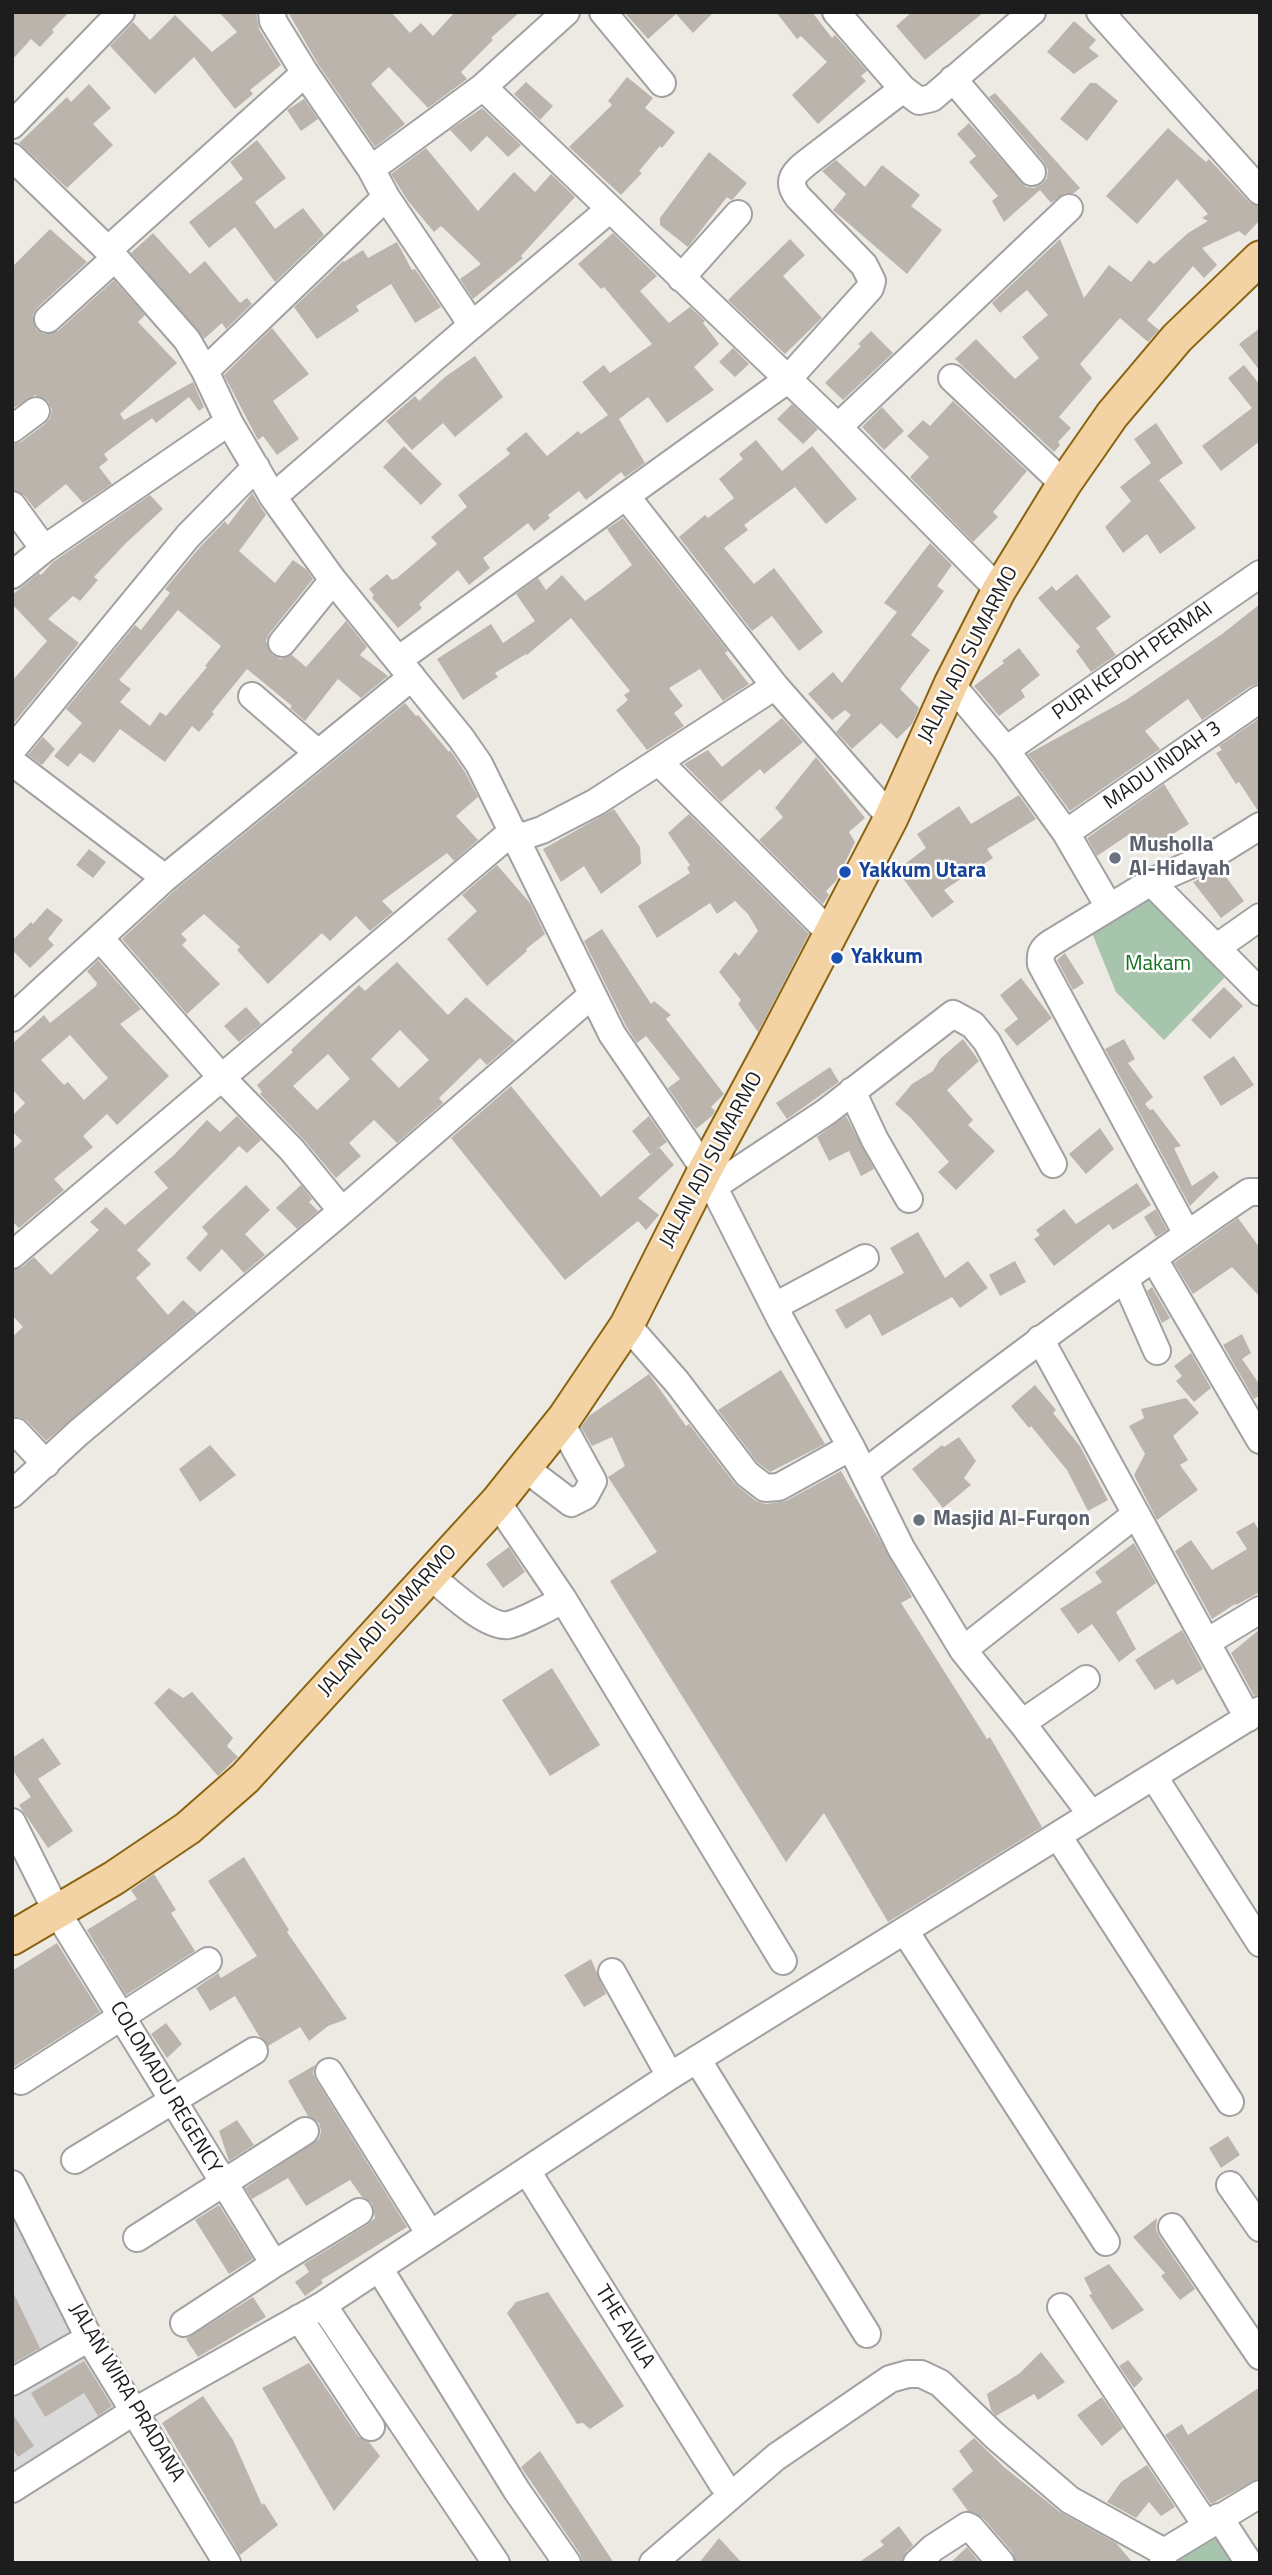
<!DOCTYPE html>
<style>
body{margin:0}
#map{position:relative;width:1272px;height:2575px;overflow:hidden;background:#edeae4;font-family:"Titillium Web",sans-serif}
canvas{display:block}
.frame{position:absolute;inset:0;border:14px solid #1d1d1d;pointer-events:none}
</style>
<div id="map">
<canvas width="1272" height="2575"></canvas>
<div class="frame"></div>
</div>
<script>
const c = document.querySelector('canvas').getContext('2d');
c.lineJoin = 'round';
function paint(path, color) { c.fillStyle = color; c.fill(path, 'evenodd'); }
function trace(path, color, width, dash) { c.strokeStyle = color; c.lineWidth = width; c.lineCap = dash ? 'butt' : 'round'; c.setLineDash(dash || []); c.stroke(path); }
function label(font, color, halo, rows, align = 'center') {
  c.font = font + ' "Titillium Web",sans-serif'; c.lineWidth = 5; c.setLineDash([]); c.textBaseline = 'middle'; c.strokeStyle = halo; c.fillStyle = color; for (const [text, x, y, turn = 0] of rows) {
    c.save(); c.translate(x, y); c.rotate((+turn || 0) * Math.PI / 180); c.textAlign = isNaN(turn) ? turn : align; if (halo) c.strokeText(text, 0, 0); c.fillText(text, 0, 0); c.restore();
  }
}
paint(new Path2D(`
 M12 2198 122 2408 12 2479Z`), '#dbdada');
paint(new Path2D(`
 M1147 889 1228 974 1164 1040 1116 992 1090 928Z
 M1220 2524 1245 2563H1173Z`), '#a7c4ac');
paint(new Path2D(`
 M12 12H69L52 30 54 32 40 47 31 39 12 60Z
 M219 12H256L259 29 281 65 250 90 253 94 235 109 194 57 155 94 110 46 133 22 150 40 175 15 212 52 237 32Z
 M288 12H391L410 33 421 23 433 36 455 12H520L491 38 493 40 461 72 467 79 428 108 389 67 371 84 405 124 375 147 318 64Z
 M624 12H714L693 33 676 14 648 39Z
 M776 12H812L832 38 835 35 867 71 861 76 866 81 818 124 792 95 827 62 801 36 797 39Z
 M912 12H984L925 60 896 26Z
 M1074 21 1096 40 1089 48 1099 56 1074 74 1047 52Z
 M627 77 653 98 645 108 675 132 662 148 660 146 639 171 642 173 621 195 569 147 612 105 608 101Z
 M526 82 553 106 540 120 514 94Z
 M1090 83H1096L1118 101 1087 141 1060 119Z
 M89 84 111 108 93 124 113 145 67 188 19 143 67 97 71 102Z
 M995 93 1080 188 1074 193H1065L1051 203 1040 190 1004 222 992 201 998 196 969 162 976 156 957 134 969 123 1026 187 1034 188 1042 184 1047 178 1048 170 1044 162 989 97Z
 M304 99 318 119 301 131 287 110Z
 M482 108 521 145 508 157 487 136 471 152 450 130Z
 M1168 128 1206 162 1209 159 1249 202 1260 206V220L1245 236 1239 231 1202 248 1217 265 1204 278 1193 266 1147 320 1159 330 1148 342 1120 318 1080 364 1092 378 1059 417 1071 428 1058 442 1060 445 1054 452 955 359 976 339 1015 379 1039 358 1022 337 1048 315 1027 290 1000 313 992 303 1060 239 1084 298 1109 265 1131 282 1149 260 1154 264 1188 233 1208 221 1202 218 1208 214 1177 179 1137 224 1106 196Z
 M257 140 286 178 255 202 275 229 303 208 324 235 275 282 235 227 209 248 189 222 243 179 230 162Z
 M426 148 478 211 514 172 535 192 551 174 575 197 521 256 523 258 473 299 460 279 481 264 441 226 434 232 408 201 391 174Z
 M709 152 747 183 733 199 731 200 727 197 688 247 660 225V218Z
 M836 160 865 187 882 165 920 195 911 206 942 230 907 274 833 210 846 194 822 171Z
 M50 229 87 262 37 308 33 315 36 329 44 334 58 331 114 280 145 315 138 322 177 363 120 414 124 420 193 382 204 407 199 411 189 397 156 423 152 418 104 454 108 460 99 467 112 484 83 503 66 484 35 509 24 495 12 490V444L21 442 45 424 50 418 52 410 48 401 35 395 12 409V267Z
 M153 233 190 274 205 261 240 303 247 298 252 304 226 329 222 323 204 339 131 253Z
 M613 233 657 276 640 291 669 323 690 307 705 321 703 323 719 344 694 367 714 390 667 423 648 397 619 419 645 463 625 477 621 472 586 500 579 491 548 515 550 518 534 531 528 523 483 558 490 568 469 585 458 570 419 604 422 608 398 628 372 598 374 595 369 589 387 574 392 580 397 578 437 544 431 537 467 507 458 495 510 454 506 449 526 432 547 456 578 431 581 434 608 415 582 382 604 365 610 373 652 344 604 287 601 289 578 264Z
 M790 239 805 255 783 276 822 318 785 354 728 300Z
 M397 242 412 270 415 269 441 307 415 323 391 284 356 306 359 311 317 339 294 307 343 261 344 262 363 250 368 258Z
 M272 328 309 374 273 401 299 439 277 455 263 436 258 440 224 375Z
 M1260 328V371L1239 344Z
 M871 331 893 353 843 400 825 383 861 346 858 344Z
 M733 348 749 364 735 377 719 362Z
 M475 356 503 397 455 437 443 423 412 450 386 421 415 396 419 401 445 377Z
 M1244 365 1260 385V441L1221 471 1202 446 1252 408 1228 378Z
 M953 401 1027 471 993 512 998 517 973 542 910 477 929 457 907 436 923 420 930 426Z
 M792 404 818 429 803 444 777 419Z
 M882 407 904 431 884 450 862 427Z
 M1156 423 1183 463 1159 480 1196 528 1160 554 1147 534 1123 553 1105 527 1131 501 1120 487 1151 463 1134 439Z
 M756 440 782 471 812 446 857 499 826 524 795 487 744 525 748 530 724 548 754 584 774 568 823 632 799 651 772 616 752 631 679 537 705 515 708 518 734 498 719 479 743 459 739 454Z
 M404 446 442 484 421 505 383 467Z
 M252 493 266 515 239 551 275 583 293 560 307 570 313 579 269 634 266 641 272 655 280 659 292 655 306 667 346 621 367 647 360 655 388 676 361 698 338 679 305 721 290 708 292 706 247 669 212 712 214 714 199 732 192 726 165 762 120 729 94 763 80 753 68 767 54 756 82 723 66 709 135 625 141 630 170 593 165 589 200 547 225 521 228 525ZM178 610 221 646 205 666 207 667 166 716 160 712 150 726 120 702 131 689 119 680Z
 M150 495 163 509 126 543 94 577 98 580 80 601 73 596 48 619 79 643 12 725V681L47 641 12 604V595L39 573 41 575 53 562Z
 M623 518 728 651 725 653 749 684 723 701 700 669 669 688 683 706 674 713 684 726 647 750 616 710 628 700 624 695 630 691 571 618 527 655 526 654 495 673 498 677 463 700 437 659 491 624 503 643 535 621 516 594 538 578 546 590 562 575 585 601 602 589 632 565 607 529Z
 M930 543 952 565 937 586 944 591 911 635 930 650 900 689 919 708 912 724 897 739 881 723 852 749 836 732 851 715 845 710 832 720 808 694 833 672 842 683 897 612 884 603Z
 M1077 574 1111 617 1096 628 1116 655 1091 672 1076 651 1080 647 1038 598 1052 586 1056 591Z
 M1260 604V683L1251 686 1202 720 1188 699 1145 731 1160 749 1070 811 1028 754 1126 700 1222 634Z
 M1019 648 1040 675 1021 690 1025 697 999 716 974 686 1004 663 1002 661Z
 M405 703 416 716 418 715 449 752 450 750 465 772 478 797 456 816 478 840 454 861 447 853 382 901 393 912 370 931 356 916 330 941 322 933 268 984 237 950 240 947 204 914 181 934 187 940 182 945 220 984 187 1014 122 939 175 890Z
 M782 718 803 742 764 774 760 769 721 802 684 764 708 750 722 767Z
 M1260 718V810L1258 811 1239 782 1236 784 1216 753 1222 750 1219 746Z
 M43 737 55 749 42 765 28 755Z
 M816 757 865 818 849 832 855 842 836 881 826 891 829 895 823 904 759 840 783 817 775 808Z
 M1164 784 1189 824 1144 852 1131 833 1097 856 1087 838Z
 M1019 795 1036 819 987 849 993 858 944 890 954 902 932 918 897 870 926 848 917 834 959 806 971 824Z
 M614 809 640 847 641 864 601 894 584 866 561 882 543 849Z
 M689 814 809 934 758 1032 738 1004 741 1000 719 972 735 952 739 956 758 931 748 914 735 901 717 914 710 903 657 938 638 906 690 873 687 868 690 865 668 833Z
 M89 849 106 862 93 878 76 865Z
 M497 865 530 903 545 934 526 949 527 951 487 986 447 939 477 911 462 895Z
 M1220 869 1244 901 1221 918 1193 882Z
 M47 908 63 920 48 939 54 945 30 968 12 950V941L31 922 33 924Z
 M602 929 651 1004 654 1001 671 1015 666 1019 724 1094 711 1107 715 1111 712 1116 696 1129 668 1088 680 1079 646 1036 637 1043 626 1026 584 941Z
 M1065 953 1084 983 1073 990 1057 960Z
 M98 960 141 1009 120 1024 169 1076 117 1125 107 1114 83 1136 93 1147 54 1179 64 1190 19 1228 12 1221V1150L22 1141 12 1131V1116L25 1103 12 1089V1044L44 1015 50 1023 96 986 97 983 87 971ZM70 1035 108 1078 84 1100 68 1082 64 1085 41 1060Z
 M397 962 448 1015 466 997 515 1041 487 1065 480 1058 439 1098 443 1103 397 1143 374 1120 349 1143 361 1156 336 1178 304 1140 260 1094 262 1092 257 1085 293 1052 291 1050 359 985 365 991ZM400 1030 429 1060 399 1088 371 1059ZM328 1054 350 1079 317 1110 293 1086Z
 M1021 978 1052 1018 1017 1046 1004 1030 1018 1019 1000 995Z
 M1224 987 1243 1006 1210 1039 1191 1020Z
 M246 1007 261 1024 239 1042 224 1026Z
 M963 1039 979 1061 947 1090 973 1120 968 1125 995 1151 956 1190 938 1172 949 1162 911 1118 895 1104 912 1084 933 1071 940 1059Z
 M1124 1039 1135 1059 1128 1063 1153 1097 1145 1104 1150 1110 1153 1109 1181 1146 1174 1148 1192 1186 1214 1171 1219 1177 1190 1206 1105 1049Z
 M1234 1056 1254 1085 1221 1106 1203 1077Z
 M830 1067 839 1082 787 1119 776 1103Z
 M511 1086 601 1197 659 1147 674 1165 638 1198 659 1215 646 1230 638 1221 565 1280 451 1138Z
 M237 1116 261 1140 247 1153 239 1146 137 1250 151 1264 136 1278 168 1315 183 1300 197 1313 46 1441 27 1421 20 1417H12V1337L23 1327 12 1315V1270L22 1267 34 1257 51 1275 99 1230 90 1222 106 1207 125 1225 168 1188 154 1172 174 1155 207 1120 220 1132Z
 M649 1116 667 1142 650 1154 632 1131Z
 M846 1116 874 1169 861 1176 849 1151 829 1161 817 1137Z
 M1100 1128 1114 1149 1086 1174 1069 1154Z
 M1137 1183 1151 1205 1113 1230 1109 1224 1054 1266 1034 1239 1040 1235 1036 1230 1064 1209 1076 1224Z
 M246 1185 270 1210 245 1234 265 1255 244 1273 222 1249 200 1272 186 1258 208 1234 202 1227Z
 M301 1185 312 1199 309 1202 318 1211 297 1229 276 1208Z
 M1156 1209 1167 1230 1156 1237 1144 1217Z
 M1238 1218 1260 1248V1297L1232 1267 1193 1294 1174 1263Z
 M918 1232 945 1278 968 1261 988 1288 960 1308 952 1297 882 1336 870 1314 846 1329 835 1310 904 1273 890 1248Z
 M1015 1261 1026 1282 1000 1296 989 1275Z
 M1152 1287 1170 1318 1162 1323 1147 1291Z
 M1242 1334 1251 1353 1242 1359 1260 1385V1395L1254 1399 1223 1345Z
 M1191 1353 1211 1388 1194 1402 1176 1381 1182 1376 1174 1366Z
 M781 1370 825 1444 770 1472 758 1463 718 1410Z
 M649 1374 686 1426 689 1424 735 1484 756 1501 766 1504 786 1501 841 1471 912 1597 901 1603 987 1739 990 1737 1042 1827 888 1922 824 1813 786 1862 610 1581 657 1552 608 1477 625 1466 612 1437 592 1446 581 1427 589 1416Z
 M1035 1385 1056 1410 1053 1413 1080 1446 1108 1500 1088 1511 1067 1470 1031 1426 1029 1428 1011 1406Z
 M1186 1398 1199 1413 1173 1436 1188 1460 1180 1465 1198 1490 1157 1520 1134 1475 1145 1454 1129 1426 1144 1418 1141 1409Z
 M959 1437 976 1461 964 1478 971 1485 943 1508 912 1469 942 1445 944 1447Z
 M210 1445 236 1475 200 1502 179 1469Z
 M1254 1522 1260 1532V1592L1236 1605 1235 1604 1212 1619 1175 1551 1191 1540 1212 1570 1247 1549 1236 1532Z
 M1134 1543 1156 1583 1116 1612 1136 1649 1119 1662 1092 1624 1078 1634 1060 1609 1102 1582 1095 1572Z
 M509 1547 525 1572 503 1588 486 1564Z
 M1260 1629V1694L1254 1696 1231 1653Z
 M1182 1630 1203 1669 1177 1685 1173 1679 1155 1690 1135 1660Z
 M552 1668 600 1745 550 1776 502 1700Z
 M169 1688 183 1698 192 1692 233 1738 227 1746 238 1757 218 1776 154 1703Z
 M43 1738 61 1764 38 1779 73 1831 48 1848 19 1805 31 1797 12 1769V1758Z
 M244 1857 289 1930 287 1932 347 2019 328 2026 309 2041 300 2027 268 2046 259 2036 235 1996 210 2011 196 1988 218 1973 221 1978 257 1956 208 1881Z
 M154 1874 176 1910 171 1913 195 1951 126 1995 87 1930 137 1899 131 1890Z
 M57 1943 100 2012 12 2068V1971Z
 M591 1959 606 1994 584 2007 564 1975Z
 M166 2023 182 2044 167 2058 151 2034Z
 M315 2065 313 2073 316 2080 407 2227 321 2280 323 2283 305 2296 295 2282 309 2272 304 2264 367 2225 375 2218 372 2203 362 2197 350 2180 306 2206 288 2178 252 2199 245 2188 319 2139 321 2131 319 2123 308 2116 288 2081Z
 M237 2120 254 2145 229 2161 219 2131Z
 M1228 2136 1240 2155 1221 2168 1209 2148Z
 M219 2205 253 2259 229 2274 195 2220Z
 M1157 2218 1156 2229 1159 2236 1195 2289 1180 2300 1161 2276 1165 2273 1133 2237Z
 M1109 2264 1144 2310 1112 2330 1089 2295 1092 2294 1084 2278Z
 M12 2290 40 2348 12 2364Z
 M548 2292 624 2406 590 2429 583 2423 577 2424 507 2313 516 2302Z
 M253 2297 266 2317 198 2357 186 2339Z
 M1041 2352 1065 2382 1038 2400 1034 2394 996 2416 991 2410 987 2394 1020 2373Z
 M1128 2360 1143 2379 1134 2388 1119 2366Z
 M84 2361 112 2406 98 2416 84 2393 45 2417 31 2393Z
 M309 2363 358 2436 369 2442 380 2456 334 2511 262 2388Z
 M1260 2387V2478L1211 2504 1165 2435 1182 2424 1188 2435Z
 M203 2396 233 2440 262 2505 264 2503 278 2525 240 2555 162 2423Z
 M1102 2397 1123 2428 1102 2446 1077 2415Z
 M12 2413 34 2446 18 2457 12 2448Z
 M974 2438 1004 2467 1060 2512 1116 2543 1133 2563H1016L1013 2553 983 2518 968 2511 952 2489 973 2471 959 2451Z
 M540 2451 614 2563H583L580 2554 521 2467Z
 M1147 2465 1175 2507 1161 2516 1149 2502 1136 2518 1107 2502 1121 2482Z
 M899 2526 913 2545 906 2552 902 2563H858L884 2545 880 2541Z
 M719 2538 742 2563H699Z
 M967 2547 980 2563H950Z`), '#bab4ad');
const minor = new Path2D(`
 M272 12 273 21 305 73 371 169 386 197 464 313 471 326 273 497
 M603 12 662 83
 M836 12 903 89 919 101 932 98 1032 12
 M1100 12 1260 191
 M953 79 1032 172
 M483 87 838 427 999 590
 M12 125 121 12
 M12 157 108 250 187 340 205 371 229 422 273 497 333 580 461 738 479 764 612 1034 705 1170 781 1320 851 1447 901 1548 963 1650 1022 1723 1091 1814
 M371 169 483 87 566 12
 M108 250 305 73
 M681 278 738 214
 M48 319 115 258
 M471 326 610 209
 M205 371 386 197
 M952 378 1064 484
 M838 427 1069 208
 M12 429 36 411
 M626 496 775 686 891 818
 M12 505 44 549
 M12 575 44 549 229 422
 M282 643 333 580
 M398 660 787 380 870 288 872 281 864 265 798 197C785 180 795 172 809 161L903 89
 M951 684 1006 750 1066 833 1109 907
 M252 696 318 753
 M12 750 188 536 256 467
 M1006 750 1260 574
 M12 762 165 878
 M659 762 831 934
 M1066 833 1260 699
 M518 838 542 830 596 802 775 686
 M1151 882 1215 854 1260 826
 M100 938 222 1078 292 1150 342 1211
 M1216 948 1260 917
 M12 1018 165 878 412 677
 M852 1091 875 1140 909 1199
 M713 1187 826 1112 953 1014 973 1025 987 1042 1053 1164
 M1187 1234 1041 964C1040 953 1042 949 1051 943L1151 882 1260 992
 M12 1255 513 831
 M1154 1259 1260 1440
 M1125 1279 1157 1351
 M775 1306 865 1258
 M627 1325 677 1382 747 1474 765 1488 779 1487 851 1447
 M1040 1339 1248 1718
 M16 1432 46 1464
 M525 1468 571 1503 585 1496 593 1481 561 1423
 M864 1473C990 1377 1117 1281 1249 1192H1260
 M12 1494 78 1433 342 1211 592 995
 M497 1502 563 1599 783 1961
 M430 1576C447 1589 486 1628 508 1625 519 1623 553 1606 563 1599
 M1207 1642 1260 1610
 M963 1650 1136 1514
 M1022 1723 1086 1679
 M1154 1777 1260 1943
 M12 1822 57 1912 274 2264
 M1058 1836 1230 2102
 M905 1931 1106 2242
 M612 1972 670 2076
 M697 2059 867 2334
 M329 2072 430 2234
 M21 2081 208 1961
 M75 2160 254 2051
 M527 2171 722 2483
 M12 2184 89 2338 227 2563
 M1230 2185 1260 2228
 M1172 2227 1260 2356
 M137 2238 305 2131
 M379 2268 517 2491 567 2563
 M323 2305 496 2563
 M1061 2307 1206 2525
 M299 2318 371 2427
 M184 2323 274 2264 359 2212
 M12 2382 89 2338
 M12 2489 133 2412 323 2305 670 2076 1260 1710
 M1219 2517 1249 2563
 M1164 2552 1260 2494
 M653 2563 776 2457 890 2379 908 2374H921L940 2383 995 2436 1070 2500 1164 2552 1163 2563
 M917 2563 933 2548 967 2526 971 2528 1001 2563`);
const major = new Path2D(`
 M12 1938 114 1878 188 1828 245 1778 497 1502 565 1417 627 1325 705 1170 772 1046 891 818 951 684 999 590 1064 484 1112 415 1177 338 1260 258`);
trace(minor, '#a1a1a1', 30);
trace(major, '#89630e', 37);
trace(minor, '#fff', 26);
trace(major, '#f3d2a3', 33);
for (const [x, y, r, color] of [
 [1115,858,7,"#6b7280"],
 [845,872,7,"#1a4fb4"],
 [837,958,7,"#1a4fb4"],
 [919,1520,7,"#6b7280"]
]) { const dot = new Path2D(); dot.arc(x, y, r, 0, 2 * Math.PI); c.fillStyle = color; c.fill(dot); trace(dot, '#fff', 2.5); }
label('21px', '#1d1d1d', '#fff', [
 ["JALAN ADI SUMARMO",969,655,-63],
 ["PURI KEPOH PERMAI",1133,662,-35],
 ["MADU INDAH 3",1163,766,-35],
 ["JALAN ADI SUMARMO",712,1160,-62],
 ["JALAN ADI SUMARMO",388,1621,-48],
 ["COLOMADU REGENCY",165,2088,59],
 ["THE AVILA",624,2327,58],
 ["JALAN WIRA PRADANA",126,2393,59]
]);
label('bold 21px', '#5b616d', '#fff', [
 ["Musholla",1129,846],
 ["Al-Hidayah",1129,870],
 ["Masjid Al-Furqon",933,1520]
], 'left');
label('bold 21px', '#164399', '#fff', [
 ["Yakkum Utara",859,872],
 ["Yakkum",851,958]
], 'left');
label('21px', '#15711f', '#fff', [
 ["Makam",1158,965]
]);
</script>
